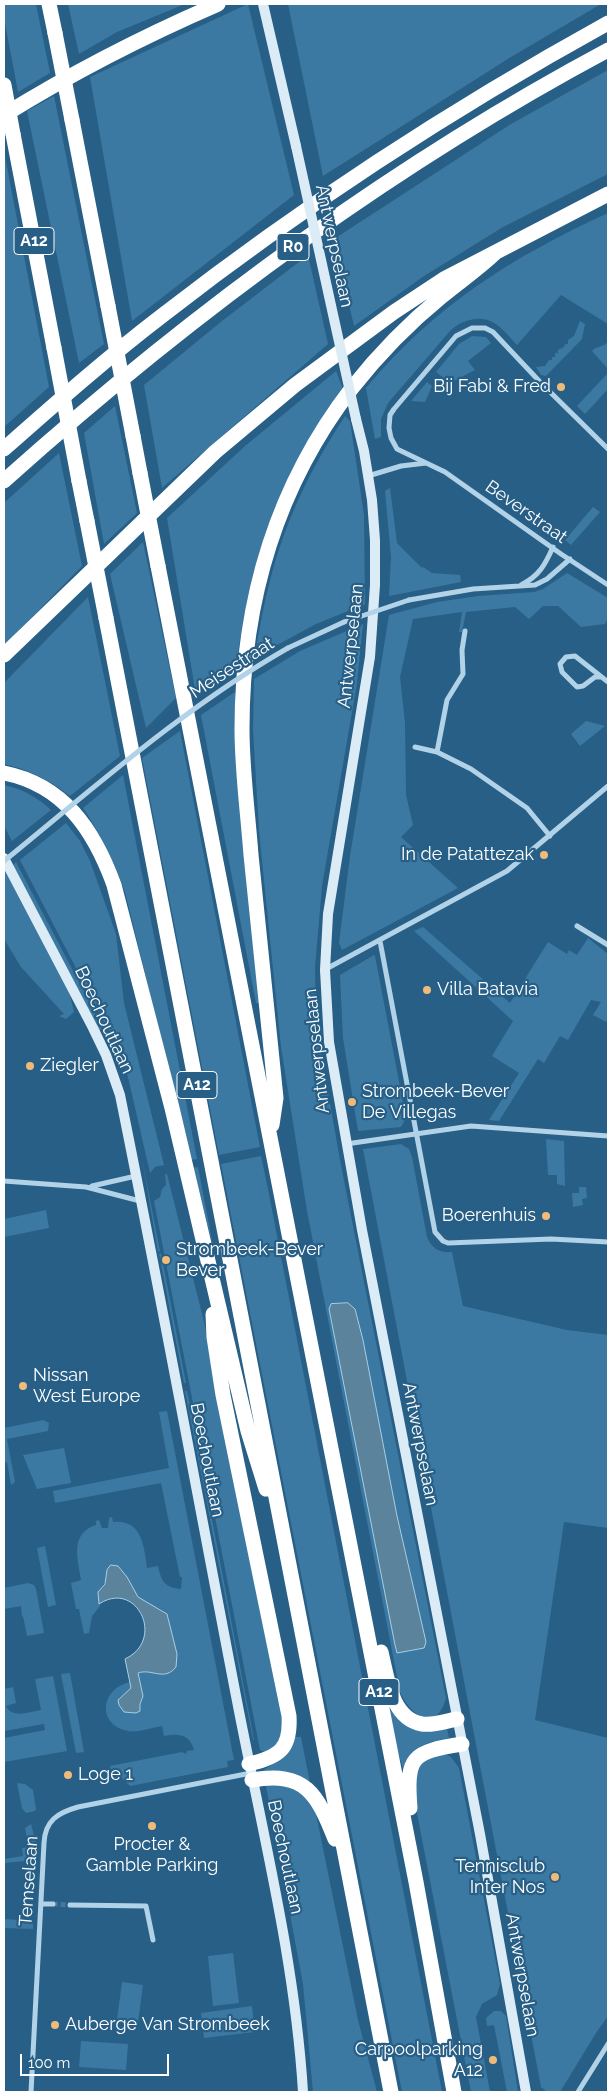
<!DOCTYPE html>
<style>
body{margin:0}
#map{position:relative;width:612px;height:2096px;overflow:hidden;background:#275f86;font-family:Raleway,sans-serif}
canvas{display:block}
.frame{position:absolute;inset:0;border:5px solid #fff;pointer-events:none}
.scale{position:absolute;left:20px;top:2054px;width:149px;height:22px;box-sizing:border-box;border:2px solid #fff;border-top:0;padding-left:6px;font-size:15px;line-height:18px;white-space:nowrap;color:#fff;-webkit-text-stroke:4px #275f86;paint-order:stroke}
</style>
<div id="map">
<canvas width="612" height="2096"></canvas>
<div class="frame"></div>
<div class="scale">100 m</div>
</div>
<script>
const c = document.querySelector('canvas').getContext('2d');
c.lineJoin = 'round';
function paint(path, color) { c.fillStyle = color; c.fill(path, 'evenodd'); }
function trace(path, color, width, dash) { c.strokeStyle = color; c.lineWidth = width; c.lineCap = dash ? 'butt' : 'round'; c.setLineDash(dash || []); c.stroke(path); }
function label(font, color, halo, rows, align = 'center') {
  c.font = font + ' Raleway,sans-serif'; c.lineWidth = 4.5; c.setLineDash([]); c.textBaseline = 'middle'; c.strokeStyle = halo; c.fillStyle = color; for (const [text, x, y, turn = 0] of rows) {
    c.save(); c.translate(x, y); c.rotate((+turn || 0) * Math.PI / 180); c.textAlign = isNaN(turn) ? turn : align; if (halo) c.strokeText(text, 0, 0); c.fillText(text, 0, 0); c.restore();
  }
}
paint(new Path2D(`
 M4 4H36L50 73 18 92 4 18Z
 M68 4H185L117 32 79 54Z
 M248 4 294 195 132 321 90 77Z
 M288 4H601L511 57 323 176Z
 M608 70V174L503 227 424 276 354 326 334 239 511 124Z
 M54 96 104 344 79 363 27 111Z
 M4 151 49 387 4 427Z
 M608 213V324L561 295 517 345C510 338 503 328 494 323 480 314 460 321 450 331L388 403 381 419V437L375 439 366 388C434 306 512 257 608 213Z
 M308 255 328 344 162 488 144 385 222 321Z
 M580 321 585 324 582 339 546 376 541 375 536 367 545 366 549 360H552V357H555V353H558V350L564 347 565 344H568V340L574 336Z
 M472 336 486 337 491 343 468 361 475 370 450 383 436 372 459 344Z
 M608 341V369L592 351C597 345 604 348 608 341Z
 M336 371 343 389C328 413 310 436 297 460 262 526 245 596 236 669L196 696 167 518 245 446Z
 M608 373V389L585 414 577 406Z
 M427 382 432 386 425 402 411 401Z
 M115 406 137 513 104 544 84 433Z
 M345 416 350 421 364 515 365 604 316 624 255 657C269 562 292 497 345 416Z
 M59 453 82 566 4 646V503Z
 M390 488 397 543 422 568 423 567 432 573 460 575 461 582 389 596 391 557 385 491Z
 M593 507 600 512 571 545 565 540Z
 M143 542 176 698 146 728 110 574Z
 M567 573 608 598V618L605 624 581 627 558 606H543L529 619 515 607 466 612 462 632H459L462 612 413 619 400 677 405 723 406 795 413 825 401 837 458 888 342 950 339 943 350 856 389 615 437 602 478 596 534 592 543 589Z
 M88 597 120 756 70 796C49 780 30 770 4 764V683Z
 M363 624 357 683 322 886 315 967 316 1007 320 1047 340 1160 446 1698C437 1733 411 1717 400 1692L307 1211 281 1047 259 831 253 730 254 679 300 651ZM348 1303 355 1309 363 1340 397 1516 426 1642 424 1648 397 1653 395 1645 329 1309 331 1304Z
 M235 692V731L259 1003H256L201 715Z
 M586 721 605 726 580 746 571 734Z
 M180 731 260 1147 219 1155 142 758Z
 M123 775 197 1159 191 1160 125 892C114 861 101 835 83 808Z
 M4 785C23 789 37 797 51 810L12 841 4 826Z
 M66 823 80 841 90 861 116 934 124 1003 164 1165 155 1167 150 1173 128 1077 120 1053 20 860Z
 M16 862 102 1026 100 1031 13 865Z
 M5 871 70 995 74 1012 66 1019 59 1016 64 1014 21 967 4 939V873Z
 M423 927 510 1003 548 942 567 954 569 950 577 955 588 938 608 954V1018L606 1022 593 1015 601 1002 591 1000 568 1040 560 1036 544 1063 538 1059 499 1121 489 1120 519 1073 492 1056 513 1021 414 931Z
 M374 955 375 956 406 1118 401 1127 358 1131 343 1038 340 975Z
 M546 1139 564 1141 565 1186 557 1184V1175H548Z
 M401 1144 409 1149 412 1157 427 1237C432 1249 440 1253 452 1252L463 1306 567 1330 608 1335V1528L564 1522 535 1720 608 1738V2016L596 2033 560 2092H547L541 2087 363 1149Z
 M140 1147V1148L160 1251 158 1252Z
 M261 1156 268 1189 442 2092H402L221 1164Z
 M198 1167 212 1240 213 1246 193 1168Z
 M165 1174H167L208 1338 227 1447 282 1720 283 1729 277 1746 265 1752 260 1750 154 1201 160 1197 162 1189 166 1185Z
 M579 1187H586L587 1198 582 1199 583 1205 573 1207 572 1193H579Z
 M46 1210 49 1228 4 1237V1219Z
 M161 1253 186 1383H184L159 1254Z
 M185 1391H187L191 1409 254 1740H253Z
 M167 1411 234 1760 227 1761 228 1767 130 1786 121 1777 111 1771 110 1766 182 1752 186 1754 187 1751 194 1750C190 1734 178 1733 164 1736L162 1726C150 1728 135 1734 124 1730 96 1722 102 1687 131 1682V1690L120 1697 118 1700 124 1712 136 1713 140 1711 142 1692 138 1673 143 1671 167 1674 174 1669 177 1654 169 1629V1618C162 1604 136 1605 134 1589L107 1570 106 1581 98 1592 100 1606 92 1616 89 1633 84 1634 79 1609H76L71 1583 81 1580C78 1559 69 1534 96 1525V1521L99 1520 102 1528H108L109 1518 112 1517 113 1522C142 1519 144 1546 147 1568L158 1566C161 1581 165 1588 181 1589L182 1577H180L161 1483 55 1503 53 1491 169 1468 159 1412Z
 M43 1420 49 1423 48 1431 7 1439 15 1482 11 1485 7 1462 4 1463V1428Z
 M64 1448 71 1483 37 1489 23 1455Z
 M45 1546 56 1605 48 1607 37 1548Z
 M28 1583 34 1585 36 1589 44 1633 27 1636 23 1616 22 1617 21 1606 4 1609V1588Z
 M70 1673 84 1752 76 1753 61 1674Z
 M53 1676 67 1751 4 1762V1738L45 1730 44 1724 4 1731V1689L13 1687 16 1703 6 1706C12 1719 29 1712 41 1710L35 1679Z
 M385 1694 389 1704 447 1728 449 1738C424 1743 414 1745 405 1770L403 1769 392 1732Z
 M295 1737H301L310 1783 288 1772 263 1771C280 1757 286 1761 295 1737Z
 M443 1753 451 1757 459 1768 500 1984 497 1995 482 2004 476 2017 490 2092H471L414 1798 415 1778 422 1761Z
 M17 1783 25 1784 33 1790 36 1809 35 1811 26 1813 22 1808Z
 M273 1783C295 1788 305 1793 316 1814L358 2020 377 2092H313L303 1984 266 1786Z
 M31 1824 36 1843V1860L4 1863V1859L23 1856 22 1848 29 1847 25 1828Z
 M4 1919 33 1921V1929L4 1928Z
 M233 1953 239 2003 213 2006 208 1956Z
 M122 1982 143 1985 138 2022 117 2020Z
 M252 2006 255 2032 204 2038 201 2013Z
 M494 2011H501L506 2016 518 2092H507L494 2025 487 2026 486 2018Z
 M81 2041 128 2044 126 2070 79 2067Z`), '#3c79a2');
const water = new Path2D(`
 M348 1303 355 1309 363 1340 397 1516 426 1642 424 1648 397 1653 395 1645 329 1309 331 1304Z
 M111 1565 118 1566 127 1577 138 1597 167 1614 177 1654 176 1667C164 1682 152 1668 138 1673L143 1696 140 1704V1711L136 1713 124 1712 119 1705 118 1700 131 1688 125 1659C166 1640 137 1579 99 1604L98 1592 105 1584 107 1570Z`);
paint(water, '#5c839c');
trace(water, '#a7cfe8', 1);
trace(new Path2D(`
 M53 1904 70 1905`), '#477798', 5, [5, 2.5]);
trace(new Path2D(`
 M608 449 542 384 493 332 485 328H472L456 336 394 409 390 415 389 428 391 438 397 449 445 472 561 554 608 585
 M368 476 401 466 426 463
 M521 585C539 576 545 565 553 547
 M409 600 473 589 535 585 547 579 570 559
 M465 631 462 650 463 674 447 700 437 752 471 769 527 808 550 836
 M288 648 344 622
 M601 677H595L583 686 577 687 562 672 560 664 566 657 575 656 608 682
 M415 747 437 752
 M577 926 608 945
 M380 941 435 1232 443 1241 448 1243 551 1239 608 1242
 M326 969 507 871 608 786
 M346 1144 471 1126 608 1136
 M4 1181 86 1187 140 1201
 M92 1186 136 1176
 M41 1904H53
 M70 1905 146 1906 153 1940
 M31 2092 44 1843C45 1821 57 1813 78 1807L251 1773
 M578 2092 608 2044`), '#b2d2e8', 5);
trace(new Path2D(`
 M263 4 296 146
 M356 419 364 451 372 500 375 540V585L370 657 328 914 325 970 329 1042 362 1230 480 1834 526 2092
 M4 858 93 1028 106 1055 120 1095C161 1297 198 1499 237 1701 262 1831 295 1960 303 2092`), '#dcecf7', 10);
trace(new Path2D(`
 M49 4 55 33
 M4 115C72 73 144 36 218 4
 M72 120 108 306
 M13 134 54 348
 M133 436 140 473
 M4 449C56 403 108 357 163 315 303 206 452 109 608 23
 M4 481C189 315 389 167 608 50
 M79 481 87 521
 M158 566 416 1882 454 2092
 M106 618 391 2092
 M4 655 215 452 295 385 394 312 444 279 608 194
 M4 773C64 785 94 830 114 885L172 1108 248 1431 266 1489
 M272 1125 276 1098C268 1017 259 936 251 855 248 814 242 771 242 729 242 604 275 488 352 388 378 355 408 324 441 297 459 282 477 270 495 253
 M213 1314 214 1337 223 1395 289 1716C291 1749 279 1757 249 1764
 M381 1652C387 1676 391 1719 422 1724 433 1726 446 1721 457 1719
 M252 1780C306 1771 317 1794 335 1839
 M410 1808C406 1756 412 1752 462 1744`), '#fff', 15);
trace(new Path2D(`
 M344 622 409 600
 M4 861C96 786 185 707 288 648`), '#b2d2e8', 5);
trace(new Path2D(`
 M296 146 356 419`), '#dcecf7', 10);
trace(new Path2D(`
 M55 33 72 120
 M4 85 13 134
 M108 306 133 436
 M54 348 79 481
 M140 473 158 566
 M87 521 106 618`), '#fff', 15);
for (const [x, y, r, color] of [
 [561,387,5,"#f0bb78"],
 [544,855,5,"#f0bb78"],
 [427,990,5,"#f0bb78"],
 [30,1066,5,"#f0bb78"],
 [352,1102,5,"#f0bb78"],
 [546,1216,5,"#f0bb78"],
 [166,1260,5,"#f0bb78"],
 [23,1386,5,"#f0bb78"],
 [68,1775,5,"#f0bb78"],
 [152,1826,5,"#f0bb78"],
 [555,1877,5,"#f0bb78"],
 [55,2025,5,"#f0bb78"],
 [493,2060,5,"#f0bb78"]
]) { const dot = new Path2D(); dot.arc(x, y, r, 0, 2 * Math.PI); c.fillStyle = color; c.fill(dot); trace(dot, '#275f86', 2); }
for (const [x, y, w] of [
 [34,241,40],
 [293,247,32],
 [197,1085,40],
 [379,1692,40]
]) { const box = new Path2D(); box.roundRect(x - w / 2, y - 13.5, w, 27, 4); c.fillStyle = '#275f86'; c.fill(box); trace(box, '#fff', 1); }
label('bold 16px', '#fff', null, [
 ["A12",34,241],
 ["R0",293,247],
 ["A12",197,1085],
 ["A12",379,1692]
]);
label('18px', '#fff', '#275f86', [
 ["Antwerpselaan",334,246,78],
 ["Beverstraat",526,512,35],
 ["Antwerpselaan",351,646,-84],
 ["Meisestraat",232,668,-33],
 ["Boechoutlaan",104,1020,65],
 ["Antwerpselaan",317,1051,-96],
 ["Antwerpselaan",420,1444,79],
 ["Boechoutlaan",207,1460,79],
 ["Boechoutlaan",285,1857,78],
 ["Temselaan",29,1881,-86],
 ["Antwerpselaan",522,1975,80]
]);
label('18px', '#fff', '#275f86', [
 ["Bij Fabi & Fred",551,387,"right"],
 ["In de Patattezak",534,855,"right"],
 ["Villa Batavia",437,990],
 ["Ziegler",40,1066],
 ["Strombeek-Bever",362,1092],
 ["De Villegas",362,1113],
 ["Boerenhuis",536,1216,"right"],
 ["Strombeek-Bever",176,1250],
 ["Bever",176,1271],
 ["Nissan",33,1376],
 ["West Europe",33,1397],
 ["Loge 1",78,1775],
 ["Procter &",152,1845,"center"],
 ["Gamble Parking",152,1866,"center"],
 ["Tennisclub",545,1867,"right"],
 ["Inter Nos",545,1888,"right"],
 ["Auberge Van Strombeek",65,2025],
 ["Carpoolparking",483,2050,"right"],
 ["A12",483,2071,"right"]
], 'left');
</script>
